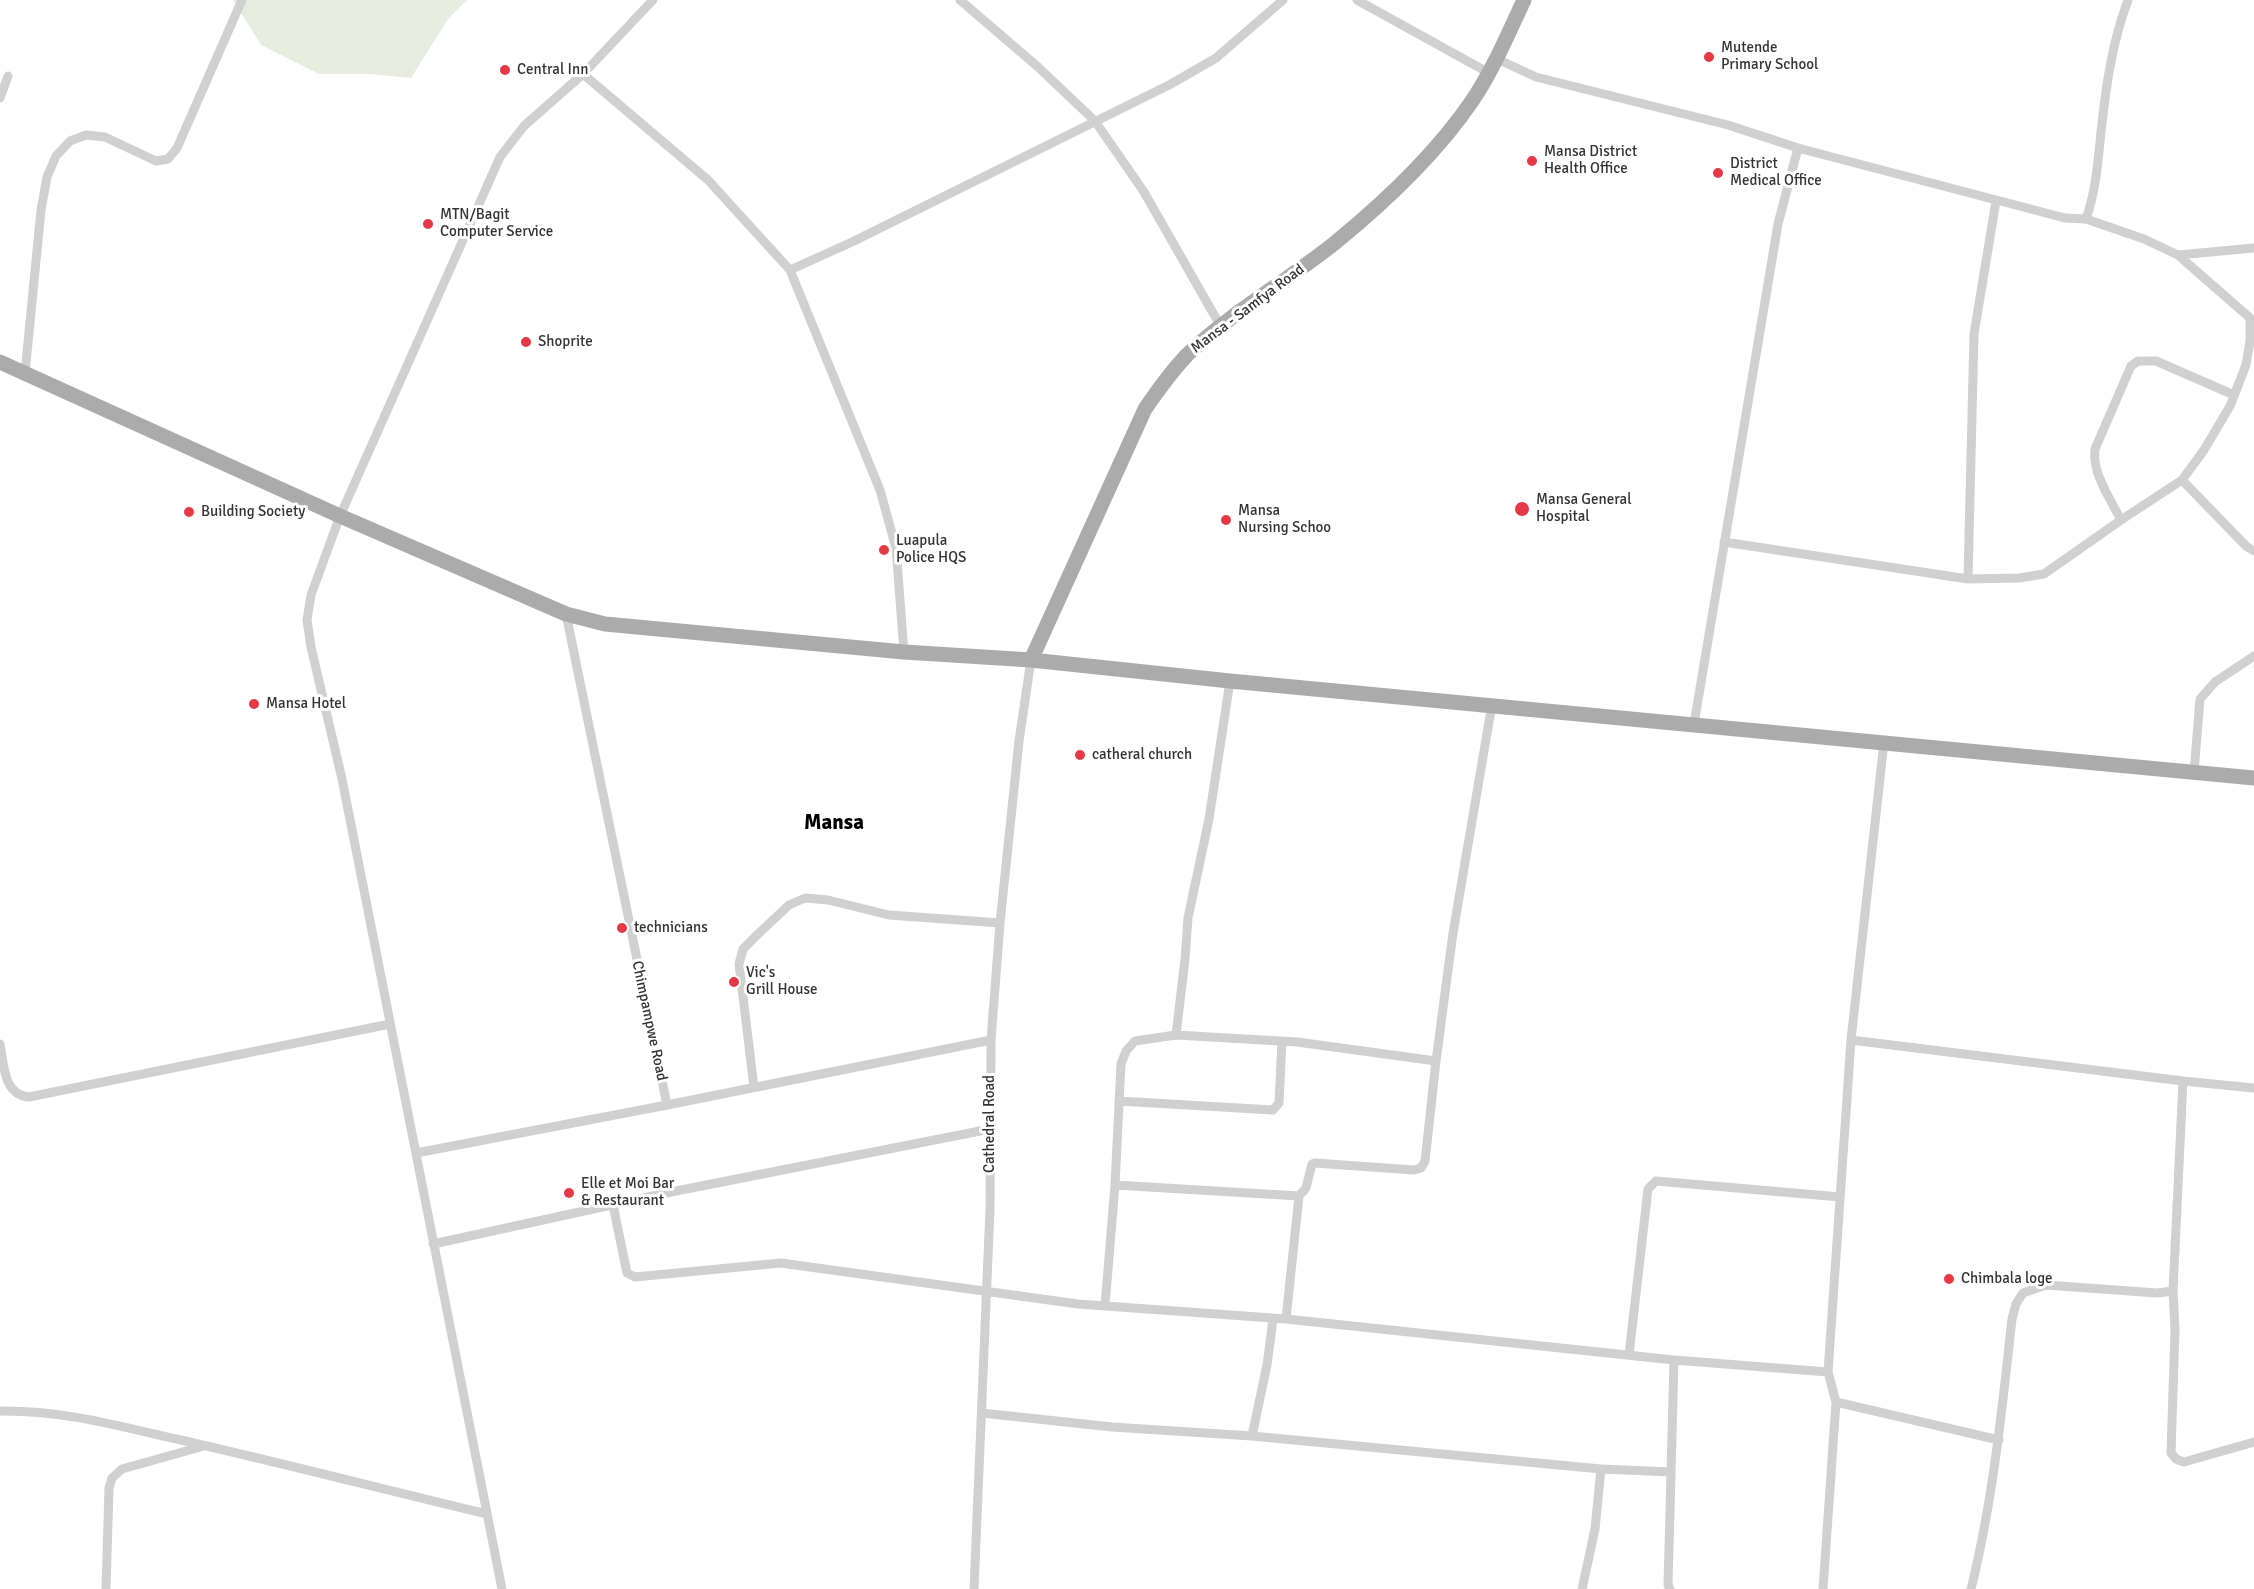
<!DOCTYPE html>
<style>
body{margin:0}
canvas{display:block;background:#fff}
</style>
<canvas width="2254" height="1589"></canvas>
<script>
const c = document.querySelector('canvas').getContext('2d');
c.lineJoin = 'round';
function paint(path, color) { c.fillStyle = color; c.fill(path, 'evenodd'); }
function trace(path, color, width, dash) { c.strokeStyle = color; c.lineWidth = width; c.lineCap = dash ? 'butt' : 'round'; c.setLineDash(dash || []); c.stroke(path); }
function label(font, color, halo, rows, align = 'center') {
  c.font = font + ' Signika,sans-serif'; c.lineWidth = 6; c.setLineDash([]); c.textBaseline = 'middle'; c.strokeStyle = halo; c.fillStyle = color; for (const [text, x, y, turn = 0] of rows) {
    c.save(); c.translate(x, y); c.rotate((+turn || 0) * Math.PI / 180); c.textAlign = isNaN(turn) ? turn : align; if (halo) c.strokeText(text, 0, 0); c.fillText(text, 0, 0); c.restore();
  }
}
paint(new Path2D(`
 M233 0H467L448 19 411 78 371 74H319L261 45Z`), '#e6ecdf');
trace(new Path2D(`
 M960 0 1038 67 1095 121 1144 192 1221 327
 M1357 0 1489 73
 M1497 59 1536 77 1728 125 1798 148 1778 224 1694 724
 M583 74 708 180 790 270 852 242 1171 84 1216 58 1283 0
 M0 98 8 76
 M1798 148 2065 218 2086 219C2096 191 2098 161 2101 132 2106 86 2112 43 2128 0
 M2178 255 2254 248
 M790 270 880 490 896 548 904 652
 M25 373 41 210 47 177 56 156 70 141 86 135 105 137 156 161 168 159 177 148 242 0
 M2182 480 2246 546 2254 551
 M2121 520C2110 498 2092 474 2095 449L2131 366 2138 361H2156L2234 395
 M1724 542 1968 579 1974 334 1996 201
 M1968 579 2019 578 2044 574 2121 520 2182 480 2204 450 2230 406 2246 365 2250 341V318L2178 255 2144 239 2086 219
 M566 614 667 1105 991 1040
 M2194 772 2200 699 2215 682 2254 656
 M1176 1035 1297 1042 1436 1061 1453 933 1492 704
 M1851 1040 2183 1081 2254 1088
 M0 1044C4 1064 3 1095 29 1097L390 1024
 M754 1087 739 964 743 949 756 936 789 905 805 898 828 900 889 915 1000 923
 M1119 1101 1273 1110 1279 1103 1282 1041
 M416 1153 667 1105
 M1115 1185 1299 1196
 M613 1205 627 1273 635 1277 781 1263 1078 1304 1286 1319 1674 1360 1828 1372 1851 1040 1884 742
 M433 1244 671 1192 990 1129
 M2173 1291 2175 1330 2171 1453 2176 1459 2184 1462 2254 1442
 M1105 1306 1115 1185 1121 1064 1126 1051 1135 1041 1176 1035 1185 959 1188 918 1209 819 1230 681
 M1286 1319 1299 1196 1306 1188 1312 1164 1315 1163 1414 1170 1421 1168 1425 1161 1436 1061
 M1629 1355 1648 1189 1656 1181 1840 1197
 M1836 1402 1999 1440
 M0 1411C65 1410 121 1427 185 1441 286 1464 386 1490 487 1514
 M982 1413 1112 1427 1252 1436 1601 1469 1671 1472
 M1252 1436 1267 1365 1273 1319
 M106 1589 109 1488 112 1478 122 1469 204 1446
 M502 1589 342 779 311 647 307 620 311 595 340 516 500 157 524 126 583 74 653 0
 M974 1589 990 1209 991 1040 1000 923 1019 741 1031 660
 M1582 1589 1595 1529 1601 1469
 M1670 1589 1668 1585 1674 1360
 M1823 1589 1836 1402 1828 1372
 M1971 1589C1993 1500 2002 1410 2012 1319L2016 1304 2023 1293 2046 1285 2157 1293 2173 1291 2183 1081`), '#d0d0d0', 9);
trace(new Path2D(`
 M0 362 340 516 566 614 605 624 904 652 1031 660 1230 681 2254 778
 M1031 660 1145 409C1158 390 1171 372 1187 355 1230 313 1289 280 1336 242 1386 201 1436 154 1472 101 1493 70 1508 34 1524 0`), '#ababab', 15);
for (const [x, y, r, color] of [
 [1709,57,6,"#e63946"],
 [505,70,6,"#e63946"],
 [1532,161,6,"#e63946"],
 [1718,173,6,"#e63946"],
 [428,224,6,"#e63946"],
 [526,342,6,"#e63946"],
 [1522,509,8,"#e63946"],
 [189,512,6,"#e63946"],
 [1226,520,6,"#e63946"],
 [884,550,6,"#e63946"],
 [254,704,6,"#e63946"],
 [1080,755,6,"#e63946"],
 [622,928,6,"#e63946"],
 [734,982,6,"#e63946"],
 [569,1193,6,"#e63946"],
 [1949,1279,6,"#e63946"]
]) { const dot = new Path2D(); dot.arc(x, y, r, 0, 2 * Math.PI); c.fillStyle = color; c.fill(dot); trace(dot, '#fff', 2); }
label('15px', '#333', '#fff', [
 ["Mutende",1721,48],
 ["Primary School",1721,65],
 ["Central Inn",517,70],
 ["Mansa District",1544,152],
 ["Health Office",1544,169],
 ["District",1730,164],
 ["Medical Office",1730,181],
 ["MTN/Bagit",440,215],
 ["Computer Service",440,232],
 ["Shoprite",538,342],
 ["Mansa General",1536,500],
 ["Hospital",1536,517],
 ["Mansa",1238,511],
 ["Nursing Schoo",1238,528],
 ["Building Society",201,512],
 ["Luapula",896,541],
 ["Police HQS",896,558],
 ["Mansa Hotel",266,704],
 ["catheral church",1092,755],
 ["technicians",634,928],
 ["Vic's",746,973],
 ["Grill House",746,990],
 ["Elle et Moi Bar",581,1184],
 ["& Restaurant",581,1201],
 ["Chimbala loge",1961,1279]
], 'left');
label('15px', '#333', '#fff', [
 ["Mansa - Samfya Road",1248,309,-37],
 ["Chimpampwe Road",649,1021,78],
 ["Cathedral Road",990,1124,-90]
]);
label('bold 21px', '#000', '#fff', [
 ["Mansa",834,823]
]);
</script>
